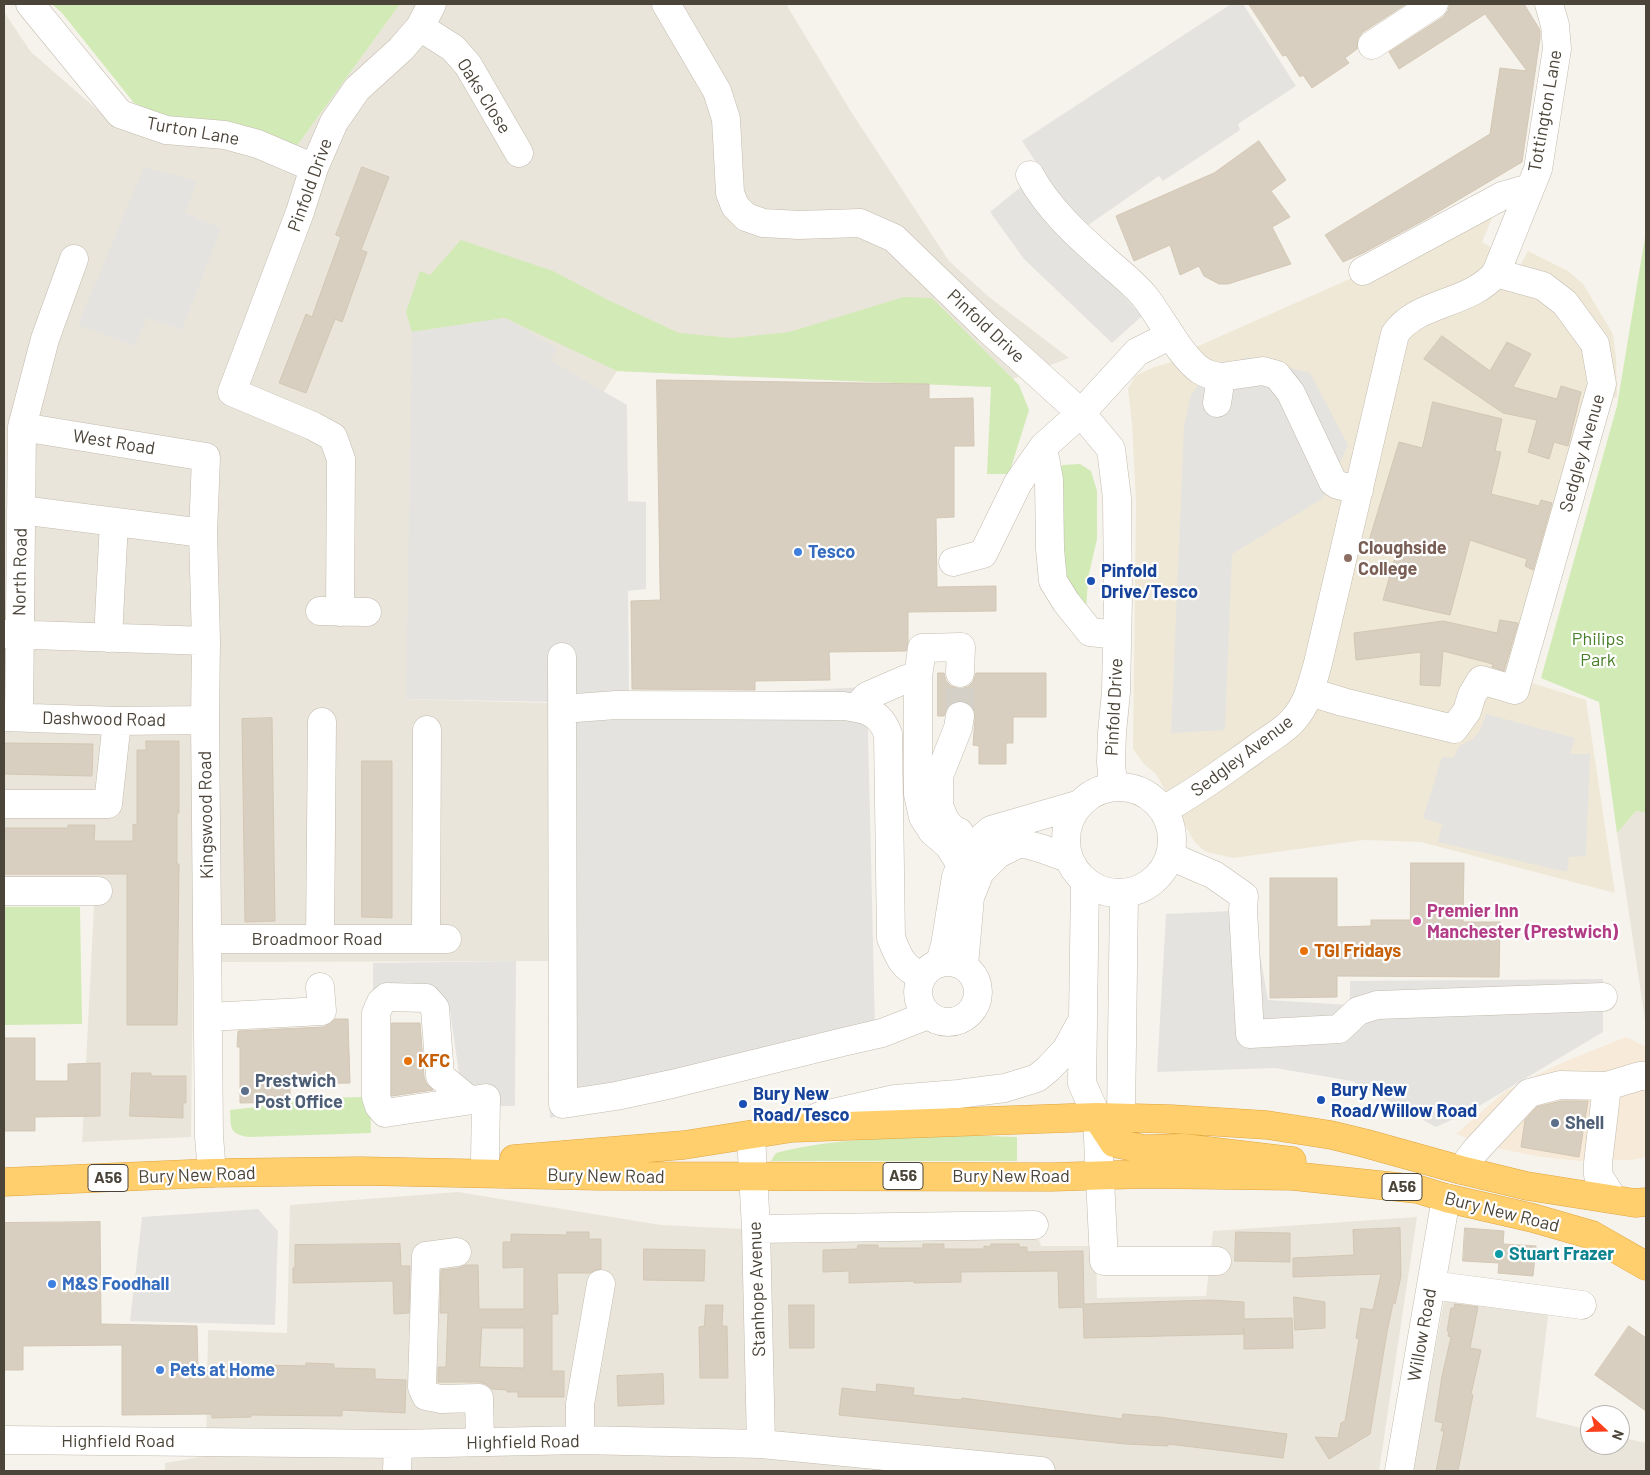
<!DOCTYPE html>
<style>
body{margin:0}
#map{position:relative;width:1650px;height:1475px;overflow:hidden;background:#f6f3ec;font-family:Barlow,sans-serif}
canvas{display:block}
.frame{position:absolute;inset:0;border:5px solid #4b4439;pointer-events:none}
.north{position:absolute;left:1580px;top:1405px;width:50px;height:50px;box-sizing:border-box;background:#fff;border:1px solid #b7b4b0;border-radius:50%;rotate:111deg;font-size:14px;font-weight:700;line-height:20px;text-align:center;color:#4b4439}
.north::after{content:'';display:block;margin:auto;width:18px;height:22px;background:#fc3f1d;clip-path:polygon(50% 0,100% 100%,50% 72%,0 100%)}
</style>
<div id="map">
<canvas width="1650" height="1475"></canvas>
<div class="frame"></div>
<div class="north">N</div>
</div>
<script>
const c = document.querySelector('canvas').getContext('2d');
c.lineJoin = 'round';
function paint(path, color) { c.fillStyle = color; c.fill(path, 'evenodd'); }
function trace(path, color, width, dash) { c.strokeStyle = color; c.lineWidth = width; c.lineCap = dash ? 'butt' : 'round'; c.setLineDash(dash || []); c.stroke(path); }
function label(font, color, halo, rows, align = 'center') {
  c.font = font + ' Barlow,sans-serif'; c.lineWidth = 4.5; c.setLineDash([]); c.textBaseline = 'middle'; c.strokeStyle = halo; c.fillStyle = color; for (const [text, x, y, turn = 0] of rows) {
    c.save(); c.translate(x, y); c.rotate((+turn || 0) * Math.PI / 180); c.textAlign = isNaN(turn) ? turn : align; if (halo) c.strokeText(text, 0, 0); c.fillText(text, 0, 0); c.restore();
  }
}
paint(new Path2D(`
 M400 4H786L850 110 949 261 989 297 1069 358 991 387 617 371 406 699 550 703V961L224 962 193 965 191 1137 82 1142 95 886H4V12L31 52 116 126 250 154 285 172 296 147Z
 M1636 811 1646 813V1027L1617 833Z
 M458 1192 661 1225 846 1234 1036 1231 1041 1246H1096L1097 1298 1206 1296 1213 1231 1417 1217 1379 1471H165V1463L206 1456 208 1330 287 1333 290 1205Z
 M1446 1291 1549 1308 1536 1417 1590 1430V1445H1620V1437L1646 1443V1471H1412Z`), '#eae5da');
paint(new Path2D(`
 M1626 1037 1646 1047V1157L1632 1160 1579 1161 1542 1157 1496 1148 1456 1134 1504 1092 1557 1065Z`), '#f7ead8');
paint(new Path2D(`
 M1495 211 1482 242 1520 266 1528 251 1568 271 1583 284 1613 334 1616 358 1617 398 1605 395 1530 681 1532 683 1586 700 1615 893 1421 842 1364 840 1233 858 1207 852 1202 849 1194 841 1156 774 1144 764 1133 749 1136 502 1132 424 1128 389 1135 376 1154 367 1169 363 1196 347 1361 274Z`), '#efe8d6');
paint(new Path2D(`
 M52 4H400L296 147 169 119 134 103 62 13Z
 M1646 231V813L1636 811 1617 833 1599 702 1541 678 1617 406Z
 M461 240 553 271 608 300 679 333 732 338 789 332 904 297 932 298 1019 385 1029 410 1009 474H987L991 387 617 371 505 318 412 332 406 312 420 271 430 275Z
 M1080 464 1091 471 1097 491V539L1088 578 1086 613 1061 569 1059 467 1063 465Z
 M4 907H80L82 1024 4 1025Z
 M370 1097 371 1133 249 1137C229 1134 231 1128 230 1110L292 1103 293 1098Z
 M955 1135 1017 1137V1161H771L776 1153C834 1138 896 1138 955 1135Z`), '#d2eab5');
paint(new Path2D(`
 M1231 4H1243L1296 86 1238 124 1240 130 1163 181 1159 176 1081 230 1022 141Z
 M144 167 197 181 185 213 221 228 182 330 147 318 134 346 78 325Z
 M1022 186 1056 233 1098 269 1142 316 1112 343 1024 259 990 212Z
 M505 318 557 348 550 360 627 405 628 501 646 502V589L628 591 629 698 867 687 875 1028 550 1118 551 702 406 699 412 332Z
 M1247 357 1310 373 1348 445 1323 498 1232 554 1225 730 1171 733 1184 427 1191 395 1205 376Z
 M1486 714 1575 738 1570 754H1590L1586 856 1569 857 1567 872 1438 842 1442 824 1423 818 1442 757 1454 758 1459 746 1473 739 1481 729Z
 M1252 910 1268 1000 1350 1005V981L1603 979V1032L1469 1112 1436 1127 1352 1081 1275 1068 1157 1072 1166 914Z
 M516 961 515 1106H477L461 1088 450 1010 444 1000 373 993V963Z
 M258 1209 278 1231 275 1325 130 1321 142 1217Z`), '#e5e3e0');
const building = new Path2D(`
 M1249 4H1406L1363 32 1358 38 1357 49 1345 58 1349 63 1312 88 1303 75 1300 77 1286 55 1283 56Z
 M1450 4H1524L1540 30V38L1522 162 1426 219 1363 253 1343 262 1325 235 1490 134 1500 68 1527 71 1485 14 1399 69 1389 52 1443 17 1448 11Z
 M1259 141 1286 180 1271 191 1290 217 1272 227 1291 264 1228 284H1219L1204 276 1199 266 1180 275 1170 245 1134 261 1116 216 1214 173Z
 M362 167 389 177 361 250 367 252 342 322 335 319 306 393 279 383 306 314 312 317 341 237 336 235Z
 M1442 336 1490 371 1507 342 1531 354 1513 387 1557 399 1561 386 1581 392 1568 446 1554 442 1549 459 1528 452 1537 420 1503 413 1424 359Z
 M657 380 929 384V399L973 398 974 446H954V517L936 518 937 587 996 586V611L908 612V642L906 651 829 652 830 680 755 681V690L632 689 631 601 660 600Z
 M1433 402 1502 419 1495 451 1501 452 1491 494 1539 506 1541 500 1552 503 1533 570 1525 566 1527 559 1470 540 1450 615 1383 600 1396 554 1368 544 1399 442 1422 448Z
 M1500 620 1518 623 1504 671 1492 667 1493 664 1443 651 1440 686 1420 685 1421 652 1356 660 1354 633 1443 621 1497 633Z
 M938 673H944L946 681 951 686 960 689 968 687 973 682 976 673H1046V717H1013V743H1006V764H979V746L973 745 975 719 974 710 970 704 963 701H955L948 706 944 716H938Z
 M272 718 275 921 245 922 242 719Z
 M146 741H179V813H177V864H179L177 1025H127V874H4V828H68V825H95L94 841H133V824L137 825V750H146Z
 M4 743 93 744 92 776 4 774Z
 M362 761H392V918L362 917Z
 M1411 863H1464L1463 922H1500L1499 977 1337 976V997L1270 998V878H1337V927L1371 926V920H1410Z
 M335 1019H348L350 1083 290 1084V1102L240 1103V1047H237L238 1031 323 1027 330 1024Z
 M392 1023H420L424 1077 426 1083 433 1090 392 1096Z
 M4 1038H35V1081H68V1064L100 1063V1116L35 1117V1131H4Z
 M132 1073H151V1076H186V1103H183V1118L130 1116Z
 M1562 1101H1588L1579 1157 1521 1147 1525 1120 1537 1107Z
 M100 1222 101 1324 197 1326 198 1368 264 1365 306 1366V1363L334 1364V1368L375 1369V1379L406 1380 405 1413 342 1410V1416L251 1415V1417L212 1418V1414L122 1415V1345L23 1346V1370H4V1223Z
 M1400 1228 1401 1276 1395 1304 1393 1303 1387 1332 1370 1434 1329 1459 1315 1437 1338 1438 1341 1423 1345 1421 1359 1339 1356 1338 1361 1308 1373 1310 1381 1274 1293 1277V1258L1354 1255 1353 1230Z
 M1465 1228 1504 1231 1503 1244 1536 1246 1533 1276 1498 1273 1499 1263 1463 1261Z
 M567 1232H589V1239H601V1269L595 1270 590 1273H557L558 1314H552V1371H564V1397H518V1392H507V1390L492 1389 486 1384 479 1382H438V1367H446L448 1313H440L441 1270 459 1268 466 1265H478L479 1309H524V1267L503 1268V1242H511V1234L567 1235ZM482 1328H524V1368L480 1367Z
 M1236 1232 1290 1233V1262L1235 1261Z
 M400 1244 401 1266H410L409 1313 394 1314 393 1281 293 1283V1268L295 1267V1245Z
 M923 1244H944V1249H984V1246L990 1247 991 1244H1019V1247H1027V1252L1083 1251 1084 1304 1211 1300 1244 1302V1319L1292 1318 1293 1348 1244 1349V1327V1334L1084 1338 1083 1307 1059 1308 1058 1271 961 1272V1282L914 1283V1281L849 1283V1271L823 1272V1250L857 1249 858 1245H878V1248H923Z
 M644 1249 705 1250 704 1281 644 1280Z
 M1294 1297 1325 1302V1328L1295 1330Z
 M1455 1304 1478 1307 1470 1348 1481 1350 1471 1394 1473 1395 1458 1471H1436L1444 1431H1441L1443 1423 1435 1421 1442 1376 1451 1337 1448 1336 1449 1332 1447 1331 1451 1308H1454Z
 M706 1305H723L722 1326H727L728 1378H700L699 1327 704 1326Z
 M789 1305H814V1348H790Z
 M1629 1326 1646 1338V1411L1595 1375Z
 M663 1374 664 1404 618 1406 617 1376Z
 M877 1384 914 1388 913 1395 961 1400 962 1398 1122 1419 1123 1414 1159 1417 1287 1434 1283 1458 1168 1444V1446L1126 1444 839 1415 842 1388 876 1392Z`);
paint(building, '#d8cfc1');
trace(building, '#d3c7b4', 1);
trace(new Path2D(`
 M960 716V673`), '#d4d0c8', 28, [28, 14]);
const minor = new Path2D(`
 M30 4 120 114 166 130 225 135 258 144 314 168
 M666 4 717 91 726 119 730 193 735 206 746 217 763 223 799 225 860 223 894 238 988 329 1081 413 1111 449 1117 498 1118 598 1116 692 1112 733 1111 762 1113 786
 M420 27 453 48 468 65 519 153
 M1372 45 1434 4
 M1030 175C1049 211 1082 239 1111 265 1123 275 1135 285 1145 297 1161 317 1180 356 1200 370 1206 374 1213 376 1221 377
 M1363 271 1502 196 1530 188
 M1217 403 1221 377 1263 371 1277 375 1291 393 1333 482 1338 485 1359 490
 M22 427 206 457 203 533 206 641 205 720 209 1136 212 1173
 M1043 447 1049 480 1050 549 1053 581 1066 602 1090 632 1117 635
 M21 510 203 533
 M953 562 983 554 1018 483 1043 447 1081 413 1137 352 1171 335
 M320 611 367 612
 M340 612 341 459 333 437 313 426 232 392 300 212 314 168 334 122 357 89 401 49 420 27 432 4
 M4 634 206 641
 M108 638 114 522
 M562 657 563 1104 616 1096 672 1084 843 1042 882 1033 928 1015
 M960 673 961 647 922 648 918 677V794L923 817 932 831 949 846 961 865
 M1310 692 1343 702 1454 729 1467 711 1472 695 1481 680 1515 690 1602 384 1595 344 1565 303 1543 286 1496 273
 M857 707 867 696 906 679 918 677
 M562 709 616 705 844 706C866 709 880 712 888 734L891 938C899 957 901 966 921 976
 M4 717 117 721 205 720
 M19 717 22 427 45 339 74 259
 M1066 840a53 53 0 1 1 106 0a53 53 0 1 1-106 0Z
 M4 804H108L117 721
 M1163 810C1195 793 1224 771 1254 750 1266 740 1284 732 1294 719 1308 703 1312 684 1318 663L1395 334C1417 301 1470 305 1496 273L1538 169 1557 49 1555 25 1549 4
 M959 832 954 830 946 822 939 806V776L958 728 960 716
 M1170 856 1214 875 1244 896 1243 910 1250 1034 1339 1029 1358 1011 1377 1005 1603 997
 M4 891H98
 M207 939H447
 M320 939 322 722
 M426 939 427 730
 M918 992a30 30 0 1 1 60 0a30 30 0 1 1-60 0Z
 M940 962 945 945 956 877 961 865 970 848 991 830 1077 805
 M964 966 970 897 980 872 998 854 1020 843 1040 848 1068 858
 M208 1017 322 1011 320 987
 M1083 1023 1082 1083 1097 1117 1104 1261H1217
 M1607 1086 1598 1163V1175L1613 1199
 M469 1100 440 1076 435 1008 426 998 387 997 381 1002 376 1013V1097L379 1106 385 1113 486 1098 485 1161
 M1121 1118 1124 893
 M800 1125 820 1116 895 1099 958 1094 1005 1088 1037 1078 1048 1069 1066 1050 1083 1019 1085 882
 M751 1135 756 1229 761 1444
 M1461 1170 1475 1151 1529 1093 1560 1085 1607 1086 1640 1076H1646
 M756 1229 1034 1225
 M457 1252 426 1256 422 1387 426 1396 441 1399 479 1398 480 1442
 M1431 1285 1582 1305
 M4 1440 398 1444 580 1440 761 1444 1041 1471
 M580 1440V1404L601 1284
 M397 1471 398 1444
 M1399 1471 1446 1198`);
const highway = new Path2D(`
 M1097 1117 1114 1143 1144 1149 1183 1148 1292 1161
 M514 1159 684 1145 792 1128 1097 1117 1171 1119 1267 1125 1331 1135 1364 1143 1461 1170 1527 1186 1635 1203 1646 1202
 M4 1182 212 1173 360 1171 600 1176 1052 1177 1144 1174 1293 1176 1417 1189 1446 1198 1533 1218 1592 1235 1646 1266`);
trace(minor, '#c2bbae', 29);
trace(highway, '#e0a43c', 29);
trace(minor, '#fff', 28);
trace(highway, '#ffcf6e', 28);
for (const [x, y, r, color] of [
 [798,552,5,"#3f7fe0"],
 [1348,558,5,"#8d6e63"],
 [1091,581,5,"#1a4fb4"],
 [1417,921,5,"#d1479c"],
 [1304,951,5,"#e8710a"],
 [408,1061,5,"#e8710a"],
 [245,1091,5,"#5c6f8a"],
 [1321,1100,5,"#1a4fb4"],
 [743,1104,5,"#1a4fb4"],
 [1555,1123,5,"#5c6f8a"],
 [1499,1254,5,"#0f9aa8"],
 [52,1284,5,"#3f7fe0"],
 [160,1370,5,"#3f7fe0"]
]) { const dot = new Path2D(); dot.arc(x, y, r, 0, 2 * Math.PI); c.fillStyle = color; c.fill(dot); trace(dot, '#fff', 2); }
for (const [x, y, w] of [
 [903,1176,40],
 [108,1178,40],
 [1402,1187,40]
]) { const box = new Path2D(); box.roundRect(x - w / 2, y - 13.5, w, 27, 4); c.fillStyle = '#fff'; c.fill(box); trace(box, '#4b4439', 1); }
label('bold 16px', '#4b4439', null, [
 ["A56",903,1176],
 ["A56",108,1178],
 ["A56",1402,1187]
]);
label('18px', '#4b4439', '#fff', [
 ["Oaks Close",484,96,58],
 ["Tottington Lane",1545,111,-80],
 ["Turton Lane",193,131,10],
 ["Pinfold Drive",310,185,-70],
 ["Pinfold Drive",986,326,43],
 ["West Road",114,442,9],
 ["Sedgley Avenue",1582,453,-74],
 ["North Road",20,572,-89],
 ["Pinfold Drive",1114,707,-87],
 ["Dashwood Road",104,719,1],
 ["Sedgley Avenue",1242,756,-37],
 ["Kingswood Road",206,815,-91],
 ["Broadmoor Road",317,939],
 ["Bury New Road",197,1175,-2],
 ["Bury New Road",606,1176,1],
 ["Bury New Road",1011,1176],
 ["Bury New Road",1502,1212,14],
 ["Stanhope Avenue",757,1289,-92],
 ["Willow Road",1422,1335,-80],
 ["Highfield Road",118,1441],
 ["Highfield Road",523,1442,-1]
]);
label('bold 18px', '#785e54', '#fff', [
 ["Cloughside",1358,548],
 ["College",1358,569]
], 'left');
label('bold 18px', '#366cbe', '#fff', [
 ["Tesco",808,552],
 ["M&S Foodhall",62,1284],
 ["Pets at Home",170,1370]
], 'left');
label('bold 18px', '#164399', '#fff', [
 ["Pinfold",1101,571],
 ["Drive/Tesco",1101,592],
 ["Bury New",1331,1090],
 ["Road/Willow Road",1331,1111],
 ["Bury New",753,1094],
 ["Road/Tesco",753,1115]
], 'left');
label('18px', '#4a7f2a', '#fff', [
 ["Philips",1598,639],
 ["Park",1598,660]
]);
label('bold 18px', '#b23c85', '#fff', [
 ["Premier Inn",1427,911],
 ["Manchester (Prestwich)",1427,932]
], 'left');
label('bold 18px', '#c56008', '#fff', [
 ["TGI Fridays",1314,951],
 ["KFC",418,1061]
], 'left');
label('bold 18px', '#4e5e75', '#fff', [
 ["Prestwich",255,1081],
 ["Post Office",255,1102],
 ["Shell",1565,1123]
], 'left');
label('bold 18px', '#0d838f', '#fff', [
 ["Stuart Frazer",1509,1254]
], 'left');
</script>
